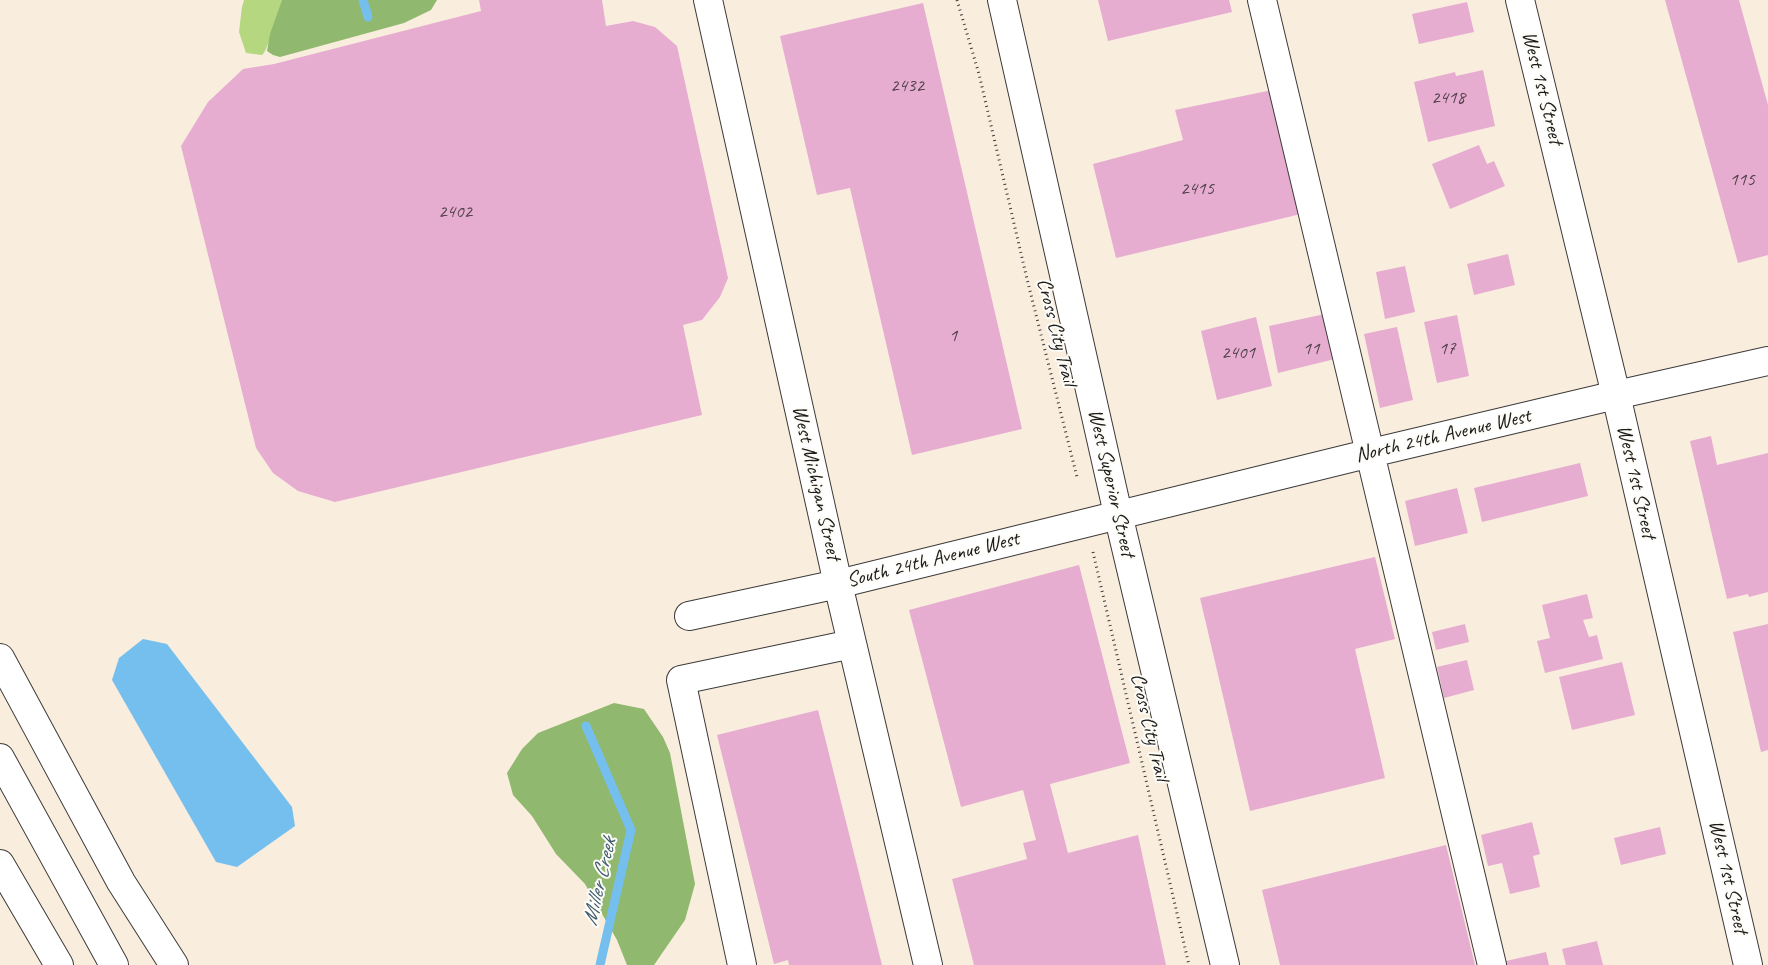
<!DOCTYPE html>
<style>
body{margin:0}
canvas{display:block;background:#f9edde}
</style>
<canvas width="1768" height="965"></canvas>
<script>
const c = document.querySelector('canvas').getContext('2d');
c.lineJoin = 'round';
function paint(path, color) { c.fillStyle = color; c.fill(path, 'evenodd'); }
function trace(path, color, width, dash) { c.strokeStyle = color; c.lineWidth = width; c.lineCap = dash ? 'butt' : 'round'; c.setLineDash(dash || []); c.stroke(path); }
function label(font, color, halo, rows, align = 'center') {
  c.font = font + ' Caveat,sans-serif'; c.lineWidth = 4; c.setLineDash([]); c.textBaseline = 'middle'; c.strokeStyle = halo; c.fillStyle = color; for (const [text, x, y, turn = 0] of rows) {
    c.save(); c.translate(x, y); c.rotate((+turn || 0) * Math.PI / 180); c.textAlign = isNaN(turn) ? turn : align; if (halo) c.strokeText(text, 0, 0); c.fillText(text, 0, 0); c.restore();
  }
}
paint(new Path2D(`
 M244 0H282C279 11 268 50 262 55L246 53 239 32 242 7Z`), '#b5d77f');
paint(new Path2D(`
 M282 0H437L431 10 404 23 280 57 273 55 267 51 270 34Z
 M614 703 644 709 663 737 670 753 695 884 685 920 654 965H627L617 940 585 884 556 854 532 816 513 795 507 773 522 749 538 733Z`), '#90b86e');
paint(new Path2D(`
 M143 639 167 644 292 807 295 826 237 867 216 862 112 680 119 658Z`), '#75bfee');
trace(new Path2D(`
 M363 0 368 17
 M586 726 631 830 600 965`), '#75bfee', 9);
paint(new Path2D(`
 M479 0H602L606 26 633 21 655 27 677 46 728 278 720 297 702 320 683 325 702 415 335 502 298 491 273 473 256 448 181 146 208 102 243 69 274 64 481 11Z
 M1098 0H1229L1232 12 1108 41Z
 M1665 0H1739L1768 105V255L1738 263Z
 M1467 2 1474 32 1419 44 1412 14Z
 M923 3 1022 429 912 455 850 188 817 195 780 36Z
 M1483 70 1495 126 1428 142 1414 82 1455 72 1456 76Z
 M1272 90 1301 214 1116 258 1093 164 1183 140 1175 110Z
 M1479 145 1487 164 1494 161 1505 186 1450 209 1432 164Z
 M1508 254 1515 285 1474 295 1467 264Z
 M1405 266 1415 312 1385 319 1376 272Z
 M1325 314 1335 359 1278 373 1269 326Z
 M1457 315 1469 376 1437 383 1424 322Z
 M1256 317 1272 386 1217 400 1201 331Z
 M1397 327 1413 400 1380 408 1364 334Z
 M1711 436 1717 465 1768 453V592L1749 597 1748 594 1727 599 1690 441Z
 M1580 463 1588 496 1482 522 1474 488Z
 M1457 488 1468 533 1415 546 1405 501Z
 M1375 557 1395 639 1355 649 1385 778 1250 811 1200 598Z
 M1079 565 1130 763 1050 784 1068 853 1138 835 1166 965H974L952 879 1027 859 1023 843 1036 840 1023 790 961 807 909 610Z
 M1587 594 1593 618 1583 620 1589 637 1597 635 1603 659 1545 673 1537 641 1550 638 1542 605Z
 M1465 624 1469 642 1436 650 1432 632Z
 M1768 624V750L1761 752 1733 632Z
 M1467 660 1474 690 1444 698 1437 667Z
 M1622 662 1635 715 1572 730 1559 677Z
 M818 710 882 965H789L788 960 774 964 717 735Z
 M1532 822 1540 854 1533 856 1540 887 1510 894 1502 863 1488 866 1481 835Z
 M1660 827 1666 854 1621 865 1614 838Z
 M1446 845 1475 965H1280L1262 890Z
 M1597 941 1603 965H1566L1562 949Z
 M1546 952 1549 965H1507L1506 961Z`), '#e7add1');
const minor = new Path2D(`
 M708 0 838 584 928 965
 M1002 0 1118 514 1225 965
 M1262 0 1492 965
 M1520 0 1616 395 1748 965
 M689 616 838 584 1371 453 1616 395 1768 361
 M742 965 681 680 852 644`);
const highway = new Path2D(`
 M0 658 121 882 174 965
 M0 758 114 965
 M0 864 59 965`);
trace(minor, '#3d3b39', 30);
trace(highway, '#3d3b39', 30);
trace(new Path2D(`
 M957 0 979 74 1027 279 1077 477
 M1093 552 1189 965`), '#3d3b39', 3, [1, 4]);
trace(minor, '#fff', 28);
trace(highway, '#fff', 28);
label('19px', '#4f4049', null, [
 ["2432",907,86],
 ["2418",1448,98],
 ["115",1742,180],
 ["2415",1197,189],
 ["2402",455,212],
 ["1",953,336],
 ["11",1311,349],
 ["17",1447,349],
 ["2401",1238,353]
]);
label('21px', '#1c1c1c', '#fdfcf7', [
 ["West 1st Street",1542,88,76],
 ["Cross City Trail",1056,332,76],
 ["North 24th Avenue West",1443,436,-13],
 ["West 1st Street",1636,482,77],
 ["West Michigan Street",816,483,77],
 ["West Superior Street",1111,483,77],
 ["South 24th Avenue West",933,560,-14],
 ["Cross City Trail",1149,727,77],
 ["West 1st Street",1728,877,77]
]);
label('italic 22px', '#405d70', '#fdfcf7', [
 ["Miller Creek",600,882,-77]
]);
</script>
